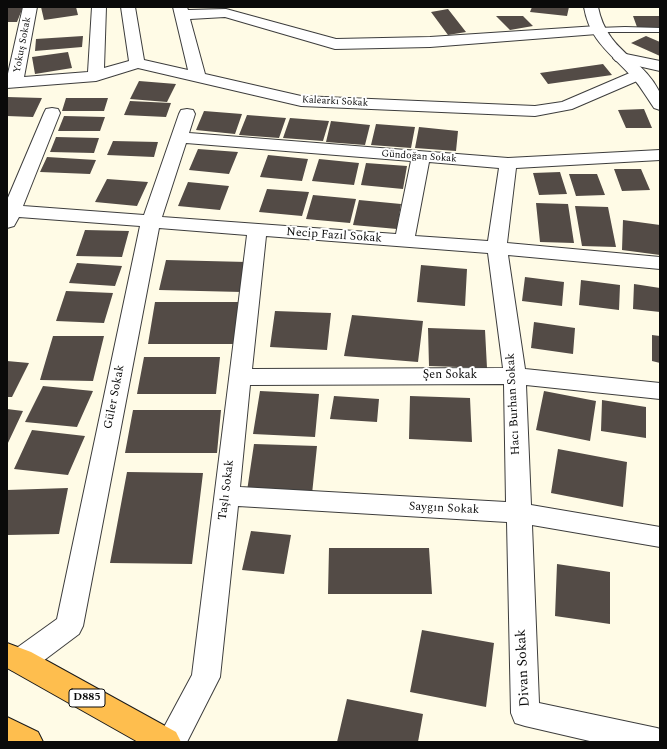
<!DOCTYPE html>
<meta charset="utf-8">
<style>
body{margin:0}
#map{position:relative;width:667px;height:749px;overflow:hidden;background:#fffbe6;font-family:Spectral,serif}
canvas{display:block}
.frame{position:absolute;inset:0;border:8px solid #0a0a0a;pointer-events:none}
</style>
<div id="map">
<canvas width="667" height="749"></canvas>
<div class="frame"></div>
</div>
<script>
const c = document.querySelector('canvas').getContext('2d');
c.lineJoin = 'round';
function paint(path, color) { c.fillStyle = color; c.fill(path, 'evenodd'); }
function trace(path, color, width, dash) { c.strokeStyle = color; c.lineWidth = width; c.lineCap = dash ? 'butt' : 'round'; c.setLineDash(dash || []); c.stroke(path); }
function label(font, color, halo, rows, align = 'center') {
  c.font = font + ' Spectral,serif'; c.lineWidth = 4; c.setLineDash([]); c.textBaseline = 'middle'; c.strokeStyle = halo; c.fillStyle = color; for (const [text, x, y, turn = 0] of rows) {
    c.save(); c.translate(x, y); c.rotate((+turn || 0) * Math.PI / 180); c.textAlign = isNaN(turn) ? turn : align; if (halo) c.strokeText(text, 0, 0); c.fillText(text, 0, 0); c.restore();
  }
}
paint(new Path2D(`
 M7 7H23L17 22H7Z
 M41 7H76L78 15 44 20Z
 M532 7H569L567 16 530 12Z
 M448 9 466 32 448 35 431 12Z
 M496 16H523L533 26 510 30Z
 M633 16H659L660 27H637Z
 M83 36 82 47 35 51 36 39Z
 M646 36 660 42V56L631 43Z
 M68 52 72 68 35 74 32 57Z
 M603 64 612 75 548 84 540 73Z
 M139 81 176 84 167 102 130 99Z
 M7 97 42 98 33 117 7 116Z
 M66 98H108L104 111H62Z
 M130 101 171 103 166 117 124 115Z
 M644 109 652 128H626L618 110Z
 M204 111 242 114 235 134 196 130Z
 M247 115 286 118 279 138 239 135Z
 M64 116 105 117 100 131H58Z
 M290 118 329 121 323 141 283 138Z
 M331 121 370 125 365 145 326 142Z
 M376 124 415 127 411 148 371 145Z
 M419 127 458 131 456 151 415 148Z
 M56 137 99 138 94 153 50 152Z
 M113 141 158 142 154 157 107 155Z
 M198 149 238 152 229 174 189 170Z
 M268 155 308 159 302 181 260 177Z
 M47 157 96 160 90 174 40 172Z
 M319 159 359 163 354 185 312 181Z
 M366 163 407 166 403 189 361 185Z
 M614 169H641L650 190 622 191Z
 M560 172 567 194 539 195 533 173Z
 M569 174H597L605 195 576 196Z
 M107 179 148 182 137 206 95 202Z
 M188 182 229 186 220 210 178 206Z
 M267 189 309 192 302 216 259 212Z
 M313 195 356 199 350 223 306 219Z
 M359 200 401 204 397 229 353 225Z
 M536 203 568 204 574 243 540 242Z
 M575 206 608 207 616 247 582 246Z
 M623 220 660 225V255L622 250Z
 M85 230 129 231 122 257 76 256Z
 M166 260 247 262 242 292 159 290Z
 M77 263 122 266 115 286 69 283Z
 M421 265 467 269 465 306 417 302Z
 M525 277 564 282 562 306 522 301Z
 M581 280 620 285 619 310 579 305Z
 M634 284 660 288V312L633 309Z
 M66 291 113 293 104 323 56 321Z
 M155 302H238L234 344H148Z
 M275 311 331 313 327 350 270 347Z
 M352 315 423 321 418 362 344 356Z
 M534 322 575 328 573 354 531 348Z
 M428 328 485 330 487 368 429 366Z
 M652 335 660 336V363L652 361Z
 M53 336H104L93 381 40 380Z
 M144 357H220L216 394H137Z
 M7 361 29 363 12 397H7Z
 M43 386 93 391 77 427 25 422Z
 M260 391 319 394 315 437 253 434Z
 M544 391 596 401 590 441 536 430Z
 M334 396 379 399 377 422 330 419Z
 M410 396 470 398 472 442 409 439Z
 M602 400 646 407V438L601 431Z
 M7 409 23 411 7 445Z
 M133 410H221L217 453H125Z
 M32 430 85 436 68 475 14 469Z
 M254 444 317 446 312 494 247 491Z
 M558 449 627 462 623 507 551 493Z
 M127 472 203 473 192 564 110 563Z
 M68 488 59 534 7 535V490Z
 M251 531 291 535 284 574 242 570Z
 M329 548H429L432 594H328Z
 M557 564 610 572V624L555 616Z
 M422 630 494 643 486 707 410 692Z
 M347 699 423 714 418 742H337Z`), '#534b46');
const service = new Path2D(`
 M625 27 660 28V32H597L593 30 597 28Z`);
const minor = new Path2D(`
 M23 7H37L24 77 88 72 92 7H106L104 68 129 61 121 7H135L144 60 188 70 173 7H187L188 10 226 9 336 39 430 37 597 26 602 27 604 30 602 33 597 34 430 47 335 49 225 17 190 19 205 74 301 96 535 106 562 102 632 72 638 70 644 72 646 75 644 78 572 109 535 116 301 106 138 68 96 81 7 88V78Z
 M621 53 660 61V71L616 61 613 58 616 55Z
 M52 108 58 109 60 113 23 206 144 215 179 114 181 110 187 109 193 110 195 114 189 133 508 158 660 150V160L516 168 507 243 660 257V269L508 255 525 369 660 383V399L526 385 531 505 660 527V547L532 525 539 703 657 728 660 729V742H594L525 726 515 723 511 713 507 522 238 506 220 677 187 742H156L192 675 247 235 159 228 83 626 79 634 31 670 21 673 11 670 7 661 11 652 57 619 140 226 19 217 14 226 7 228V200L44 113 46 109ZM186 143 411 161 396 234 162 217ZM429 162 499 168 488 241 415 236ZM266 236 488 253 503 368 252 369ZM504 384 506 502 240 487 250 385Z`);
const tertiary = new Path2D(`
 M584 7H598C607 52 642 57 659 91 661 96 660 105 660 110L654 108C647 98 641 87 633 78 611 53 590 42 584 7Z`);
const trunk = new Path2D(`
 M7 643 31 652 176 732 181 742H138L7 668Z
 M7 717 38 732 43 742H7Z`);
trace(service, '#3d3d3d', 2);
trace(minor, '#3d3d3d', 2);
trace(tertiary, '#3d3d3d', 2);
trace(trunk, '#1b1b1b', 2);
paint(service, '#fff');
paint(minor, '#fff');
paint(tertiary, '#fff');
paint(trunk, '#febe4e');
label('10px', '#0a0a0a', '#fff', [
 ["Yokuş Sokak",23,45,-79],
 ["Kalearkı Sokak",335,102,3],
 ["Gündoğan Sokak",419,157,4]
]);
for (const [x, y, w] of [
 [87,698,36]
]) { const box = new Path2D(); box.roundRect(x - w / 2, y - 9, w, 18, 3); c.fillStyle = '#fff'; c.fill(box); trace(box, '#0a0a0a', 1); }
label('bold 11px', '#0a0a0a', null, [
 ["D885",87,698]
]);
label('12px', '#0a0a0a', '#fff', [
 ["Necip Fazıl Sokak",334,236,4],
 ["Şen Sokak",450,376],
 ["Güler Sokak",115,397,-79],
 ["Hacı Burhan Sokak",514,404,-93],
 ["Taşlı Sokak",227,490,-83],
 ["Saygın Sokak",444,509,3]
]);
label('14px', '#0a0a0a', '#fff', [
 ["Divan Sokak",524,668,-93]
]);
</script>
